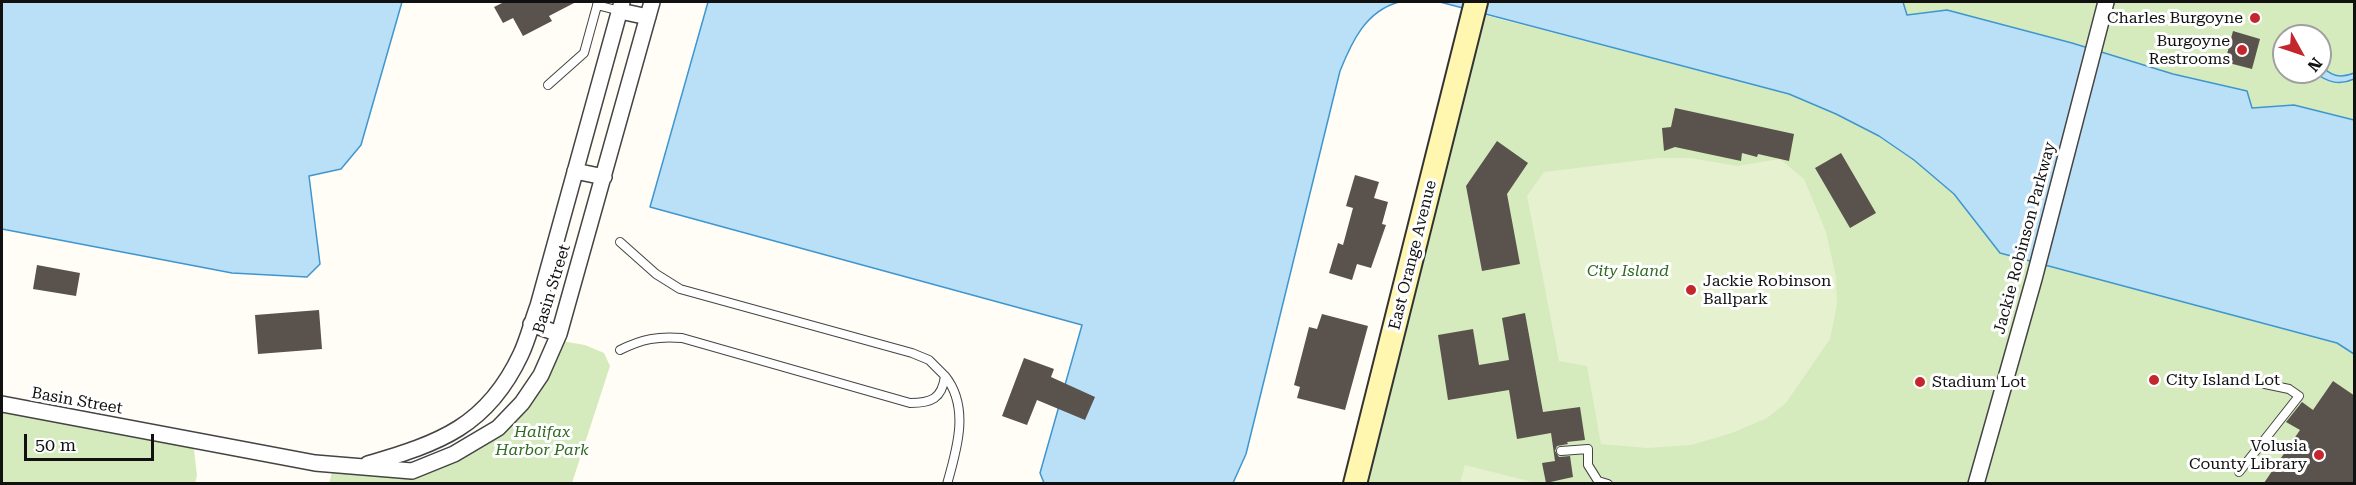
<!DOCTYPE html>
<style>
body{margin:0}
#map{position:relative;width:2356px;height:485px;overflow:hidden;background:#fffdf5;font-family:"Roboto Serif",serif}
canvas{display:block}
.frame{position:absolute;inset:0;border:3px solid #111;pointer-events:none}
.north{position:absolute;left:2272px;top:24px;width:60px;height:60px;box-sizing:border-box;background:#fff;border:2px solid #a0a0a0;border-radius:50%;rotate:130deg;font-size:16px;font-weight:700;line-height:24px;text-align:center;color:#111}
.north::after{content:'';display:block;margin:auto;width:21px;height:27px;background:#c4262e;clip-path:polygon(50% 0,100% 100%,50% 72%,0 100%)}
.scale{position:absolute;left:24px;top:434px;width:130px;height:27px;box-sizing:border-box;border:3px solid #111;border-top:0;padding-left:8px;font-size:18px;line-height:21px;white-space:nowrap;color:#111;-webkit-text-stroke:4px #fff;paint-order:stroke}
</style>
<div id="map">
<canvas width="2356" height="485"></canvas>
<div class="frame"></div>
<div class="north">N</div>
<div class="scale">50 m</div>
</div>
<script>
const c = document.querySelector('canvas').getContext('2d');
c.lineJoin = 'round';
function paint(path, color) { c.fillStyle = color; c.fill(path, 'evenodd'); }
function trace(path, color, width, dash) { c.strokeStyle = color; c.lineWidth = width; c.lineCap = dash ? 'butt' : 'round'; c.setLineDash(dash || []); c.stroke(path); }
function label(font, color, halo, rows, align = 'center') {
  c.font = font + ' "Roboto Serif",serif'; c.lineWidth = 6; c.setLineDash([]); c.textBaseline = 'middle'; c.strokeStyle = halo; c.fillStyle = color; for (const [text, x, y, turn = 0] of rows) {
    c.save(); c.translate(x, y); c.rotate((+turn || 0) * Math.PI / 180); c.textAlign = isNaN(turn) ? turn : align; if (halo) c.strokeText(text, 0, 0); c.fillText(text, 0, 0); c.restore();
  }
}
paint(new Path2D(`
 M1903 2H2354V120L2294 105 2252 108 2247 91 2173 74 2072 43 1947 10 1906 15ZM2284 36H2320V72H2284Z
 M1473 12 1789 94 1836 114 1879 136 1914 160 1954 194 2000 253 2337 343 2354 354V483L1355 484Z
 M556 340 585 345 604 353 610 366 572 483 329 484 334 464 412 471 497 428Z
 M2 404 193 440 197 476 195 483 2 484Z`), '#d5ebbd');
paint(new Path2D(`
 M1659 158H1690L1737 166 1780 159 1804 179 1826 232 1836 277 1837 304 1830 339 1786 403 1767 418 1732 433 1691 445 1647 448 1601 444 1587 366 1559 361 1527 196 1544 172Z
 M1465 465 1536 483H1460Z`), '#e6f2cf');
const water = new Path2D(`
 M2 2H402L361 145 341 169 309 176 320 264 307 277 232 273 2 229Z
 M708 2H1399C1366 11 1352 41 1340 71L1246 454 1233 483H1044L1040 473 1082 325 650 207Z
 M1440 2H1903L1907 15 1947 10 2072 43 2173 74 2247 91 2252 108 2294 105 2354 120V354L2337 343 2000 253 1954 194 1914 160 1879 136 1836 114 1789 94Z
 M2320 64C2330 76 2340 79 2354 73V79C2339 86 2327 82 2314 72H2320Z`);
paint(water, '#b9e0f7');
trace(water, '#3f96cf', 1.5);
paint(new Path2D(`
 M504 2H576L549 16 552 21 523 36 513 18 503 23 494 7Z
 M2233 31 2260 39 2252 69 2225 62Z
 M1675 108 1794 134 1789 161 1758 154 1757 157 1742 153 1741 161 1675 147 1664 151 1662 128 1671 127Z
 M1497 141 1528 163 1507 194 1520 264 1482 271 1466 186Z
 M1841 153 1876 213 1850 228 1815 168Z
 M1355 175 1379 182 1374 198 1388 202 1382 224 1386 225 1371 268 1357 264 1352 280 1329 273 1338 243 1343 245 1353 208 1346 206Z
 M37 265 80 273 76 296 33 289Z
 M319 310 322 349 258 354 255 315Z
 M1525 313 1543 412 1580 407 1585 440 1567 442 1568 444 1557 446 1555 451 1559 457 1570 456 1573 477 1546 483 1542 463 1555 461 1551 433 1517 439 1509 390 1448 400 1438 335 1473 329 1479 365 1509 360 1502 318Z
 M1322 314 1368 326 1345 410 1297 398 1300 387 1294 385 1309 327 1317 329Z
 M1024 358 1054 369 1051 377 1095 397 1085 420 1037 400 1027 425 1002 416Z
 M2333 381 2355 396V483H2264L2300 430 2286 422 2302 402 2313 410Z`), '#5a524d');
const lane = new Path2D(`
 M597 5 620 11
 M548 85 584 53 598 2
 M620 350C642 339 658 336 682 338L910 403C931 403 942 399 945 376L929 360 912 353 680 289 656 274 620 242
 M945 376C970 407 957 449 947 484
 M1561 451 1588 449V465L1598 481 1608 484
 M2239 472 2299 396 2289 389 2265 384`);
const street = new Path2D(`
 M620 11 648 17
 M575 171 604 177
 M531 324 559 334
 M2 404 315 463 412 471 454 454 498 428 522 403 541 375 559 334 652 2
 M368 464C439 443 487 427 521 354 528 339 532 322 538 306L622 2
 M1976 484 2034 279 2106 2`);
const secondary = new Path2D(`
 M1355 484 1476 2`);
trace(lane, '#444', 10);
trace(street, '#444', 18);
trace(secondary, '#333', 26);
trace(lane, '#fff', 8);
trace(street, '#fff', 15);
trace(secondary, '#fff6b0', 22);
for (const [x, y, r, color] of [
 [2255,18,6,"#c4262e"],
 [2242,50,6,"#c4262e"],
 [1691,290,6,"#c4262e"],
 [2154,380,6,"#c4262e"],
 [1920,382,6,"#c4262e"],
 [2319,455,6,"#c4262e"]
]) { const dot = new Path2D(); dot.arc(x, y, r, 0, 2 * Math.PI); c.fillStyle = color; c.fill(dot); trace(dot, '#fff', 2); }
label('16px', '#111', '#fff', [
 ["Charles Burgoyne",2243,18],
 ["Burgoyne",2230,41],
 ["Restrooms",2230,59],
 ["Jackie Robinson",1703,281,"left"],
 ["Ballpark",1703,299,"left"],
 ["City Island Lot",2166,380,"left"],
 ["Stadium Lot",1932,382,"left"],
 ["Volusia",2307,446],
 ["County Library",2307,464]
], 'right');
label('16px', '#111', '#fff', [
 ["Jackie Robinson Parkway",2025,238,-75],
 ["East Orange Avenue",1413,255,-76],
 ["Basin Street",552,289,-73],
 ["Basin Street",77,401,10]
]);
label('italic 16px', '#2f6b1f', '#fff', [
 ["City Island",1628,271],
 ["Halifax",542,432],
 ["Harbor Park",542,450]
]);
</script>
